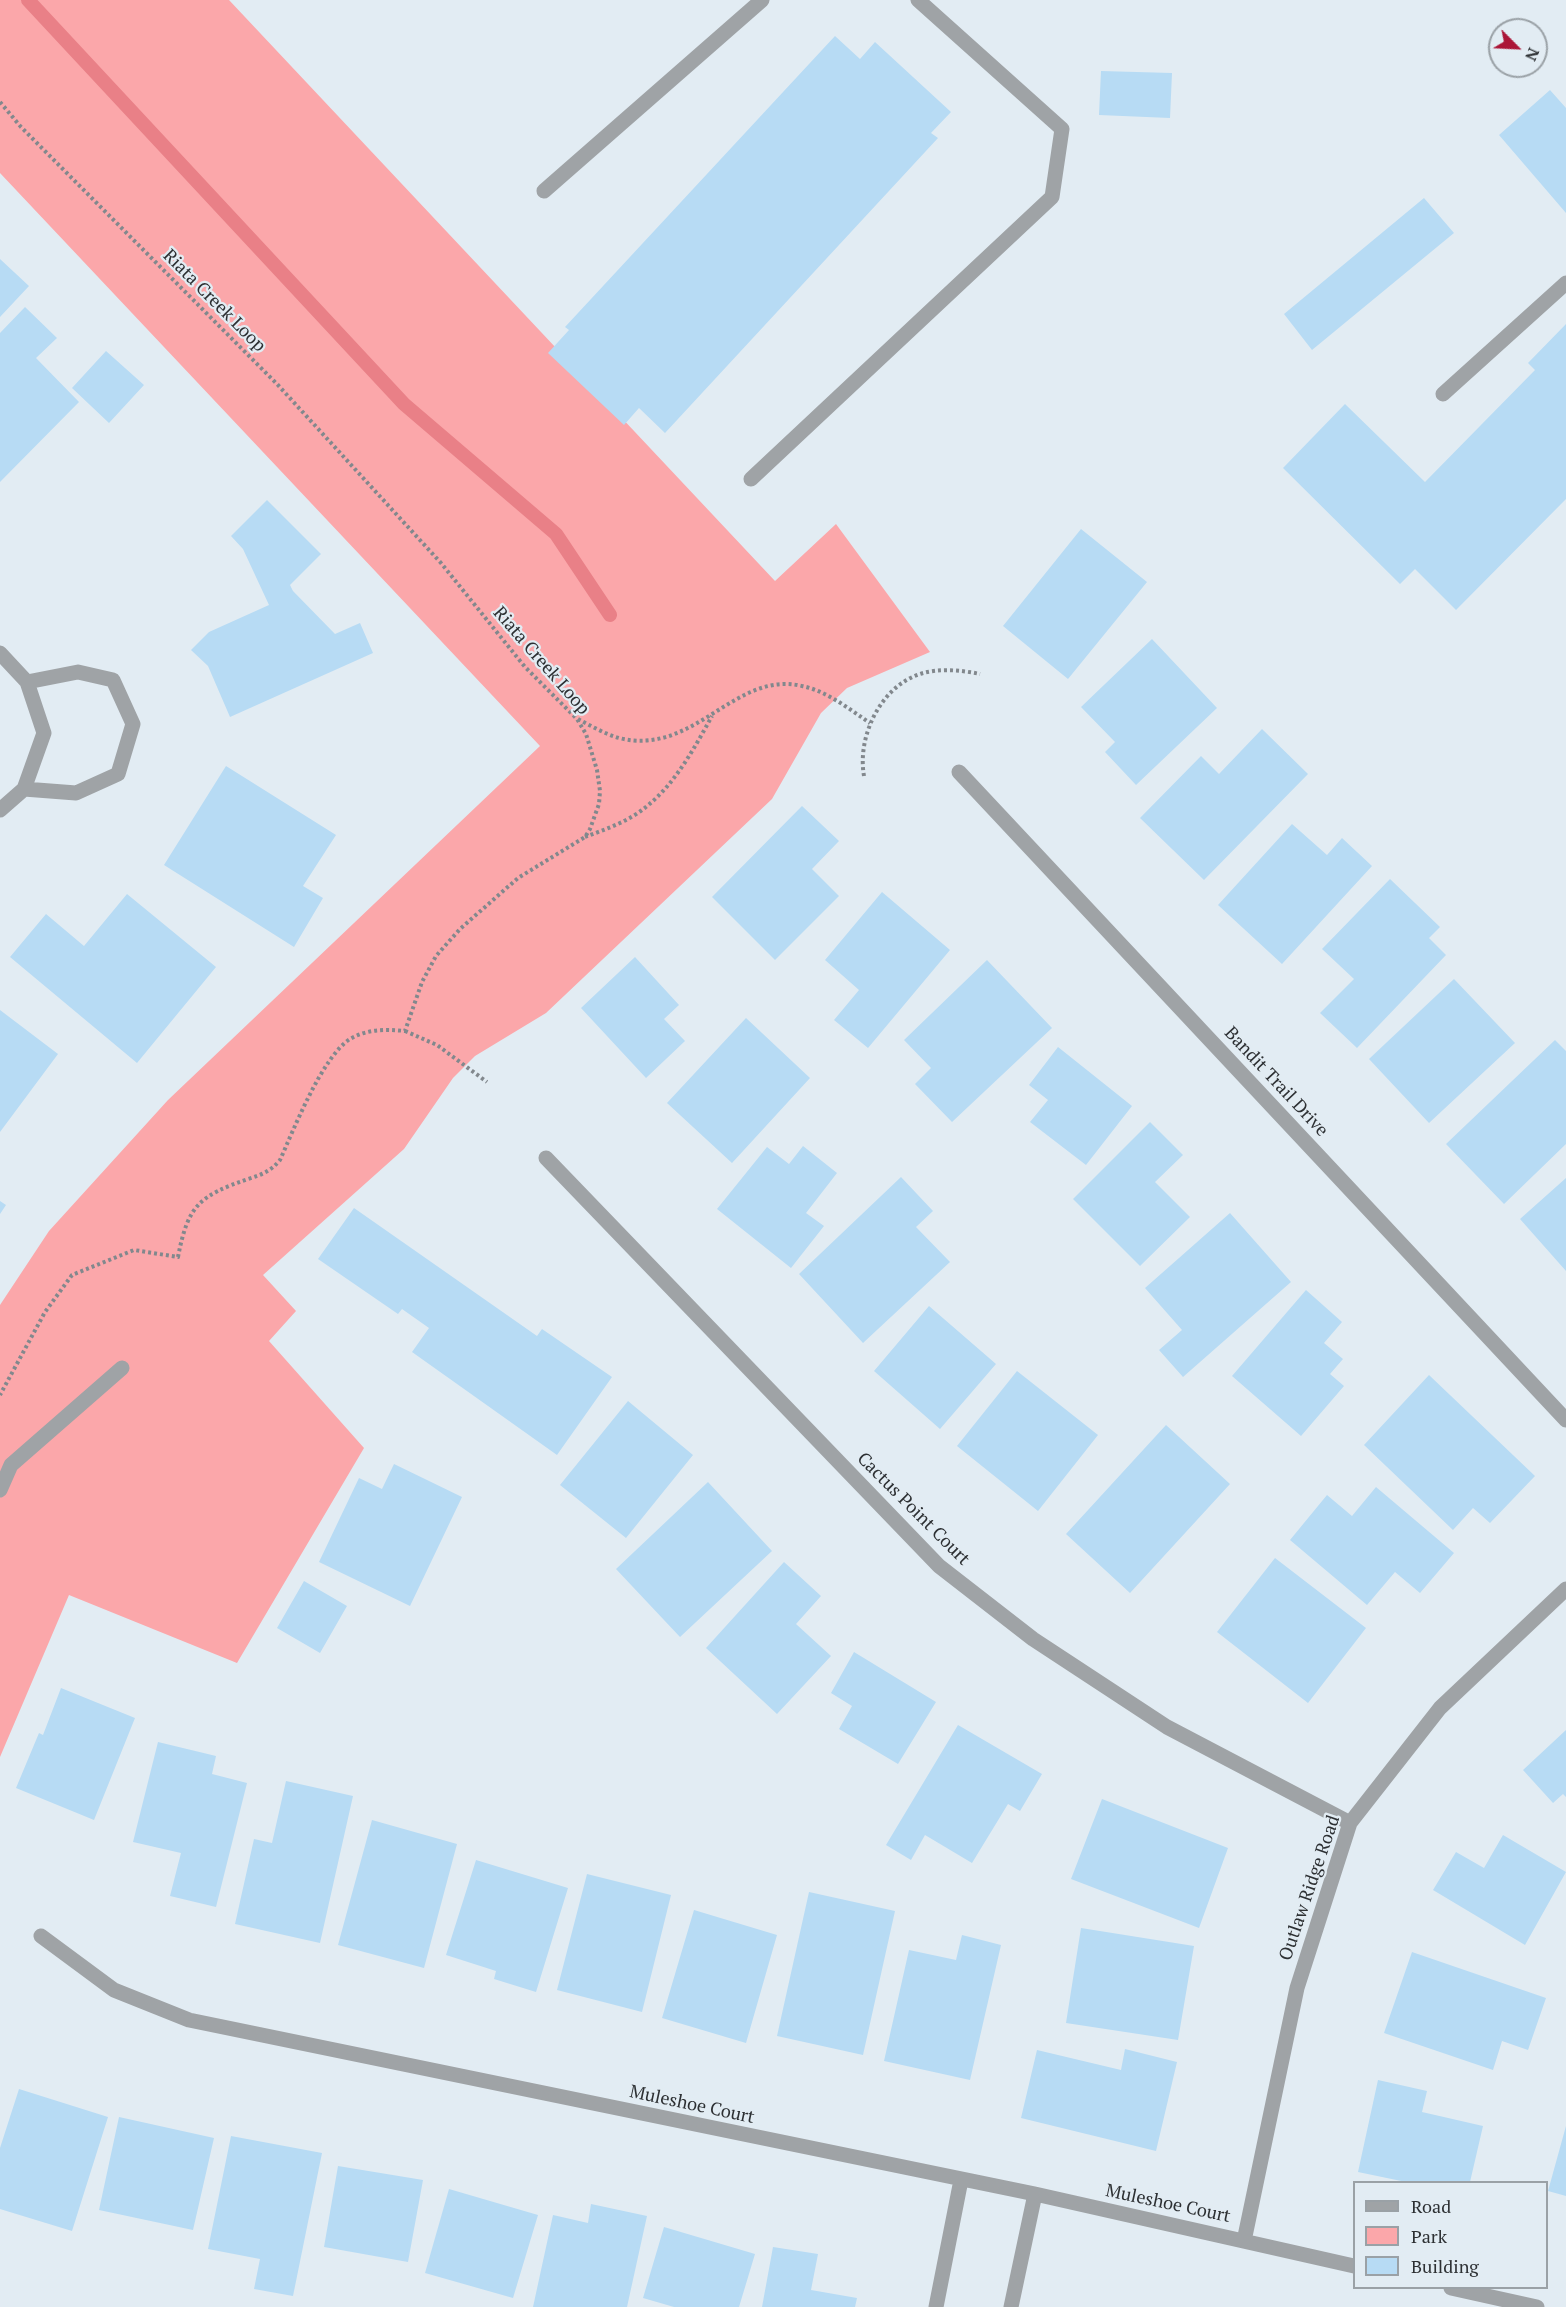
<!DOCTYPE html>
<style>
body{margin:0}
#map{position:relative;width:1566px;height:2307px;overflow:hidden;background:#e2ecf3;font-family:"PT Serif",serif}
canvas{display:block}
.legend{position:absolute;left:1353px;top:2181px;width:195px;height:108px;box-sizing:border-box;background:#e2ecf3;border:2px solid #9aa1a6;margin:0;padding:8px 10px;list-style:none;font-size:18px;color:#2d3033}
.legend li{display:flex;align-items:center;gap:12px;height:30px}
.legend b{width:30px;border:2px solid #9aa1a6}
.north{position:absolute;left:1488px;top:18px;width:60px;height:60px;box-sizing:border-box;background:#e2ecf3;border:2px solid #9aa1a6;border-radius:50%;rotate:114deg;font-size:16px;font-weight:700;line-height:24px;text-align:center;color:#2d3033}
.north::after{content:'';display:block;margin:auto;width:21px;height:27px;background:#ab1537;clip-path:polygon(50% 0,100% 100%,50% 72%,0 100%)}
</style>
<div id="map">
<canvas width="1566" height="2307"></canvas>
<ul class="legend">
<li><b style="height:8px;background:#9fa3a6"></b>Road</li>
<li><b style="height:16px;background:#fba7aa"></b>Park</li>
<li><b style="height:16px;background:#b7dbf4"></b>Building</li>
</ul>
<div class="north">N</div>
</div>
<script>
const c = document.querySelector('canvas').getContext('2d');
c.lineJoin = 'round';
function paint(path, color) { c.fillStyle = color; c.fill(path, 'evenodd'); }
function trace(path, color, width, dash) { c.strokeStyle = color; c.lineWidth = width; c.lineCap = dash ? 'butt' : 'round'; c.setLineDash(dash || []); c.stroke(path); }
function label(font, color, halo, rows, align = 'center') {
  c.font = font + ' "PT Serif",serif'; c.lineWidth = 4.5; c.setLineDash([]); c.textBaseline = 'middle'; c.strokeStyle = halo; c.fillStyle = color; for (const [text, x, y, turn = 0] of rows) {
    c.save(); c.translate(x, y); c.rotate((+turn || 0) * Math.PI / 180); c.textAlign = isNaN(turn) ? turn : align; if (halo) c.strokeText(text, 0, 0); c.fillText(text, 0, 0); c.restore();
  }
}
paint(new Path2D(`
 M0 0H229L775 581 836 524 930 652 847 688 821 713 772 799 546 1013 475 1056 453 1078 404 1149 263 1275 296 1311 269 1341 364 1448 237 1663 69 1595 0 1757V1305L49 1231 168 1100 540 746 0 173Z`), '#fba7aa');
trace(new Path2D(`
 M28 0 404 404 556 534 610 615`), '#e98087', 14);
paint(new Path2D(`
 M835 36 860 59 875 42 951 112 931 133 938 138 665 433 639 408 624 425 548 353 569 330 565 327Z
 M1101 71 1172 73 1170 118 1099 115Z
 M1550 90 1566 108V213L1499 135Z
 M1424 198 1454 233 1312 350 1284 314Z
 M0 259 29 286 0 317Z
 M25 307 57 338 36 358 79 402 0 482V333Z
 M1566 324V499L1456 610 1415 569 1400 584 1283 468 1345 404 1425 482 1535 370 1528 363Z
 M106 351 144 385 109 423 72 388Z
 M267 500 321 554 290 585 293 591 335 634 360 623 373 653 230 717 208 666 191 650 209 632 269 605 243 549 231 536Z
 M1081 529 1147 582 1068 679 1003 626Z
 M1152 639 1217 708 1136 785 1105 752 1115 742 1081 707Z
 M1262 729 1308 774 1204 880 1140 818 1201 756 1219 774Z
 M226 766 336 835 303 886 323 898 294 947 164 865Z
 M802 806 839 841 812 869 839 896 775 960 712 897Z
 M1292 824 1327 855 1342 838 1372 866 1282 964 1218 905Z
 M1390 879 1440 927 1429 938 1446 955 1357 1048 1320 1013 1354 979 1322 949Z
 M882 892 950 950 868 1048 834 1020 859 990 825 960Z
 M127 894 216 967 137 1063 10 957 46 914 84 946Z
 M635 957 679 1005 664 1019 685 1041 646 1078 581 1008Z
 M987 960 1052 1028 952 1122 915 1084 931 1068 904 1040Z
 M1454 979 1515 1043 1429 1123 1369 1059Z
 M0 1010 58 1054 0 1132Z
 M746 1018 810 1078 732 1163 667 1103Z
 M1555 1040 1566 1051V1144L1504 1204 1446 1144Z
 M1058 1047 1132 1106 1086 1165 1030 1122 1048 1100 1029 1085Z
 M1150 1122 1183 1155 1155 1182 1190 1217 1140 1266 1073 1199Z
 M803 1146 837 1173 806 1213 824 1226 791 1268 717 1209 767 1147 789 1164Z
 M901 1177 933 1211 916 1227 950 1262 863 1343 799 1274Z
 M1566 1178V1271L1520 1219Z
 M0 1201 6 1205 0 1214Z
 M354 1208 537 1336 542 1329 612 1377 557 1455 412 1352 429 1328 402 1309 398 1314 318 1259Z
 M1230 1213 1291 1282 1183 1377 1159 1350 1182 1330 1145 1288Z
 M1306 1290 1342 1322 1324 1343 1343 1359 1330 1374 1344 1386 1301 1436 1232 1376Z
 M929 1306 996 1364 940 1429 874 1371Z
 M1017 1371 1098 1435 1038 1511 957 1446Z
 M1429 1375 1535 1476 1490 1523 1473 1508 1453 1530 1364 1445Z
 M628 1401 693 1455 626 1538 560 1485Z
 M1166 1425 1230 1484 1130 1593 1066 1534Z
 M394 1464 462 1497 410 1606 319 1562 359 1478 382 1489Z
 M708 1482 772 1551 680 1637 616 1569Z
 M1376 1487 1454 1553 1420 1593 1395 1572 1367 1605 1290 1540 1327 1495 1352 1516Z
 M1275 1558 1366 1628 1308 1703 1217 1632Z
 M784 1562 821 1596 796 1624 831 1656 777 1714 706 1648Z
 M304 1581 347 1606 320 1653 277 1628Z
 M854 1652 936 1702 898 1764 839 1729 852 1706 831 1693Z
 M61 1688 135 1718 94 1820 16 1788 39 1733 43 1735Z
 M958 1725 1042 1774 1020 1811 1008 1804 972 1863 925 1835 911 1860 886 1845Z
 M1566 1730V1797L1563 1794 1553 1803 1523 1770Z
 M158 1742 216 1756 212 1774 247 1783 216 1907 170 1896 181 1853 133 1842Z
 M286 1781 353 1796 320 1943 235 1924 254 1839 272 1843Z
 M1102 1799 1228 1848 1199 1928 1071 1879Z
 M372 1820 457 1844 424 1968 338 1945Z
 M1503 1835 1566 1872 1525 1945 1433 1890 1456 1852 1484 1868Z
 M476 1860 568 1888 536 1992 494 1979 496 1971 446 1955Z
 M587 1874 671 1895 642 2012 557 1990Z
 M809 1892 895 1911 863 2055 777 2036Z
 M694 1910 777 1935 746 2043 662 2018Z
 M1081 1928 1194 1946 1178 2040 1066 2023Z
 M962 1935 1001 1945 970 2080 884 2061 909 1950 956 1960Z
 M1412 1952 1546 1998 1528 2050 1502 2041 1493 2070 1384 2033Z
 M1125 2049 1177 2062 1156 2151 1021 2118 1037 2050 1121 2070Z
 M1378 2080 1427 2091 1422 2112 1483 2126 1470 2182H1406L1358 2172Z
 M19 2089 108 2117 72 2231 0 2209V2148Z
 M119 2117 214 2138 193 2230 99 2210Z
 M1566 2126V2196L1548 2191Z
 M231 2136 322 2153 293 2296 254 2289 260 2259 208 2249Z
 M338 2166 423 2180 408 2262 324 2247Z
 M449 2189 538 2215 513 2298 425 2273Z
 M591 2204 647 2216 627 2307H533L553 2215 588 2223Z
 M664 2227 755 2254 739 2307H674L643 2298Z
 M773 2247 818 2254 811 2290 857 2298 855 2307H762Z`), '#b7dbf4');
trace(new Path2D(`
 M0 102 21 127 277 384 441 563 525 667 577 719 586 734 597 770 600 791 599 804 590 829 585 837 518 878 460 929 436 956 422 982 405 1031C385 1029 367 1029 350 1039 322 1057 294 1129 280 1160 271 1171 261 1175 248 1179 199 1196 188 1205 178 1257L134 1250 72 1275 45 1312 0 1395
 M578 719C591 726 605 734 619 738 695 757 734 670 802 686 827 691 849 709 870 723
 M864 776C857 737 880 687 920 674 938 668 961 670 980 674
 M585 837C606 829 630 821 647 806 675 784 695 747 712 716
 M405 1031 437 1045 487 1082`), '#82888d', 4, [3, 3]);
trace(new Path2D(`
 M544 191 762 0
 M1443 394 1566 283
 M751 479 1052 197 1062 129 918 0`), '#9fa3a6', 15);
trace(new Path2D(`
 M0 653 27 682 44 733 24 789 0 810
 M959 772 1566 1420
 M24 789 76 793 118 774 133 724 113 680 78 672 27 682
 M546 1158 939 1566 1033 1639 1167 1727 1350 1823
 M0 1490 11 1465 122 1368
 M41 1936 114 1990 189 2020 1035 2194 1354 2266
 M1244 2241 1297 1988 1350 1823 1440 1708 1566 1589
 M1451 2288 1537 2307
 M936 2307 961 2180
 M1011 2307 1035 2194`), '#9fa3a6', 15);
label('18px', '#2d3033', '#e2ecf3', [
 ["Riata Creek Loop",214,301,45],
 ["Riata Creek Loop",541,661,49],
 ["Bandit Trail Drive",1276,1082,47],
 ["Cactus Point Court",913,1509,45],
 ["Outlaw Ridge Road",1310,1888,-71],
 ["Muleshoe Court",692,2105,12],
 ["Muleshoe Court",1168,2204,12]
]);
</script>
